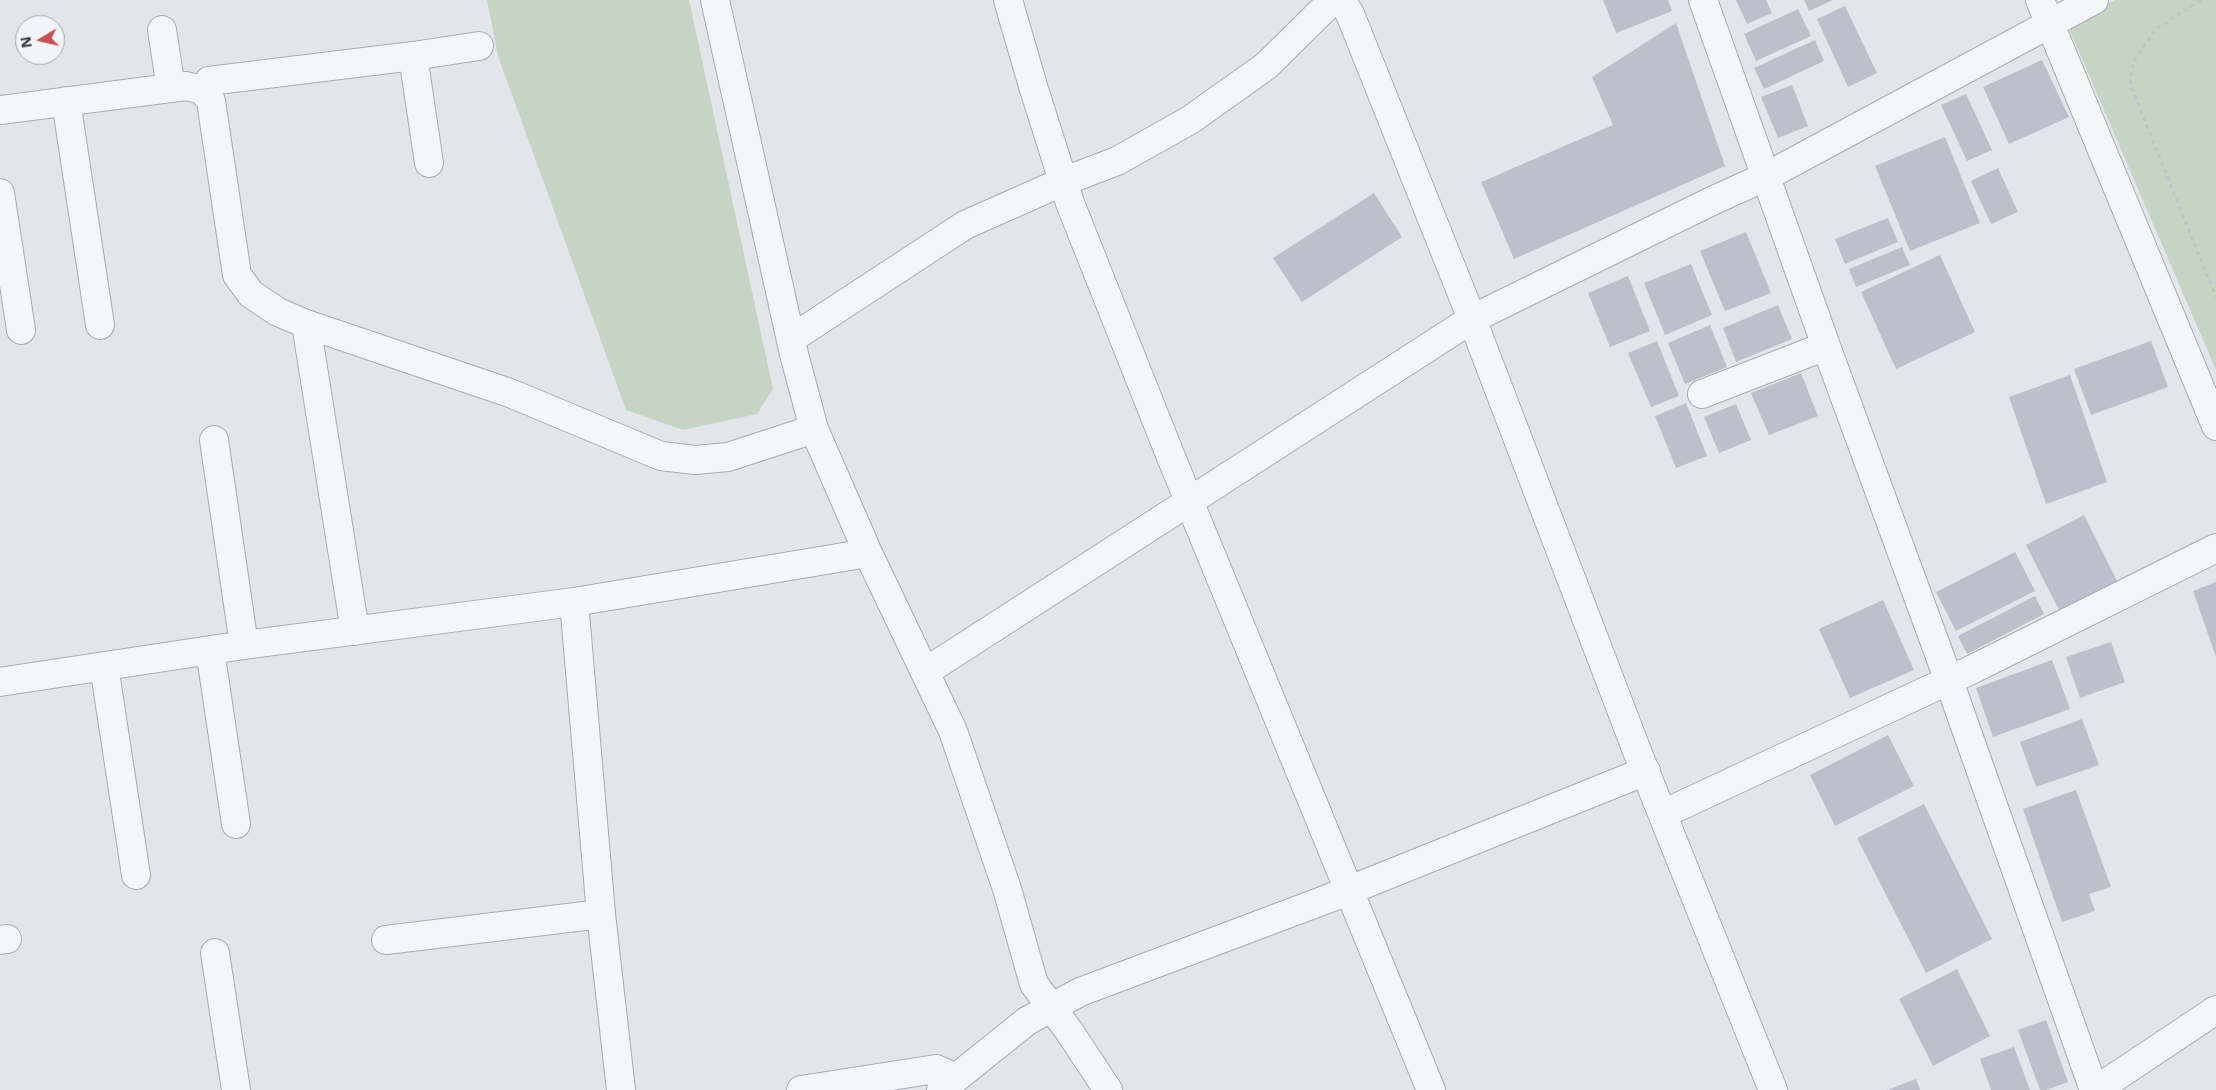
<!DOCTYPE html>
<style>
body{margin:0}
#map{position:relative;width:2216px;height:1090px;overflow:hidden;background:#e3e5ea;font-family:"Open Sans",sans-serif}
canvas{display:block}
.north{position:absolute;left:15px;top:15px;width:50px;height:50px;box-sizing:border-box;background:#f3f4f8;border:1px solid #a3a6af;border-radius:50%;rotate:261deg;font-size:14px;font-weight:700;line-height:20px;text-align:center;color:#2c3142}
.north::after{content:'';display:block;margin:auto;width:18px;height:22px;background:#c85051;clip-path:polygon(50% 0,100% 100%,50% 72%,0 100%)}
</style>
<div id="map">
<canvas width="2216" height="1090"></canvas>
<div class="north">N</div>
</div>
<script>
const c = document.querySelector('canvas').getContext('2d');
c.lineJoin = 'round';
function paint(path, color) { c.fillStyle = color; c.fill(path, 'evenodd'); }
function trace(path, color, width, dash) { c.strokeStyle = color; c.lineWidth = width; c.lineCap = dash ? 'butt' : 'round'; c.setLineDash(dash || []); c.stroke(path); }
paint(new Path2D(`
 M487 0H689L773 389 757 414 683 430 626 410 498 56Z
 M2115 0H2216V370L2067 24Z`), '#c6d4c4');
paint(new Path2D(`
 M1603 0H1668L1672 11 1616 33Z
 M1736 0H1766L1772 13 1747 24Z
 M1804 0H1833L1809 11Z
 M1845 6 1877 73 1848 87 1817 19Z
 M1798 9 1811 36 1756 61 1744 34Z
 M1676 23 1725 166 1514 259 1481 182 1613 125 1592 77Z
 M1815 40 1824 61 1764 89 1754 68Z
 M2042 60 2069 117 2009 144 1983 87Z
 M1792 85 1808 126 1778 138 1761 97Z
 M1966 94 1992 150 1967 161 1941 105Z
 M1945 137 1980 223 1910 251 1875 166Z
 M1998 168 2018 212 1991 224 1971 181Z
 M1374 193 1402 237 1302 302 1273 258Z
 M1888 218 1898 242 1845 264 1835 239Z
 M1746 232 1771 293 1725 311 1700 251Z
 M1902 247 1910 265 1856 287 1849 269Z
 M1940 255 1975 332 1896 369 1861 292Z
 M1691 264 1712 315 1665 335 1644 283Z
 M1628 276 1650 331 1610 347 1588 293Z
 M1778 305 1792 339 1736 362 1723 328Z
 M1710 325 1727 367 1685 384 1668 343Z
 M1657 341 1679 396 1651 407 1628 353Z
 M2151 341 2168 387 2091 415 2074 369Z
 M1801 373 1818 416 1769 435 1751 393Z
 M2070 375 2107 482 2046 504 2009 397Z
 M1686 403 1707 456 1676 468 1655 416Z
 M1736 404 1751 440 1719 453 1704 417Z
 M2084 515 2119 585 2061 614 2026 545Z
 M2015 552 2035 591 1956 631 1936 592Z
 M2216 582V657L2193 591Z
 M2035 596 2044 614 1967 654 1958 636Z
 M1883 600 1914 670 1850 698 1819 629Z
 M2111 642 2125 682 2080 698 2066 657Z
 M2052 660 2070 709 1993 737 1976 688Z
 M2082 719 2099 765 2036 787 2020 742Z
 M1888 735 1914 786 1835 826 1810 775Z
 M2076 790 2111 887 2089 894 2095 911 2062 922 2023 809Z
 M1924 804 1992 939 1926 973 1857 838Z
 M1957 969 1990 1036 1933 1066 1899 999Z
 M2046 1020 2068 1082 2046 1090H2040L2018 1030Z
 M2014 1047 2030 1090H1991L1980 1059Z
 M1916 1079 1920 1090H1887Z`), '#bdc0ca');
const minor = new Path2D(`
 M715 0 794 354 814 429 868 553 953 731 1007 889 1034 984 1069 1031 1108 1090
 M1008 0 1033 86 1070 203 1171 457 1431 1090
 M1341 0 1350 14 1472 319 1637 751 1773 1090
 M1703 0 1826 346 1949 681 2094 1090
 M2040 0 2216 426
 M162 30 171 88
 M413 56 429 163
 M202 90 209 81 413 56 479 46
 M66 101 100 325
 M0 110 186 86 202 90 211 101 237 275 251 294 278 312 306 324 510 393 661 456 695 460 728 457 814 429
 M0 193 21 330
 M306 324 355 631
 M791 339 965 225 1062 182 1117 161 1190 120 1266 66 1333 0
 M1702 394 1826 346
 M214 440 244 645
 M574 602 601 914 621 1090
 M210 650 236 824
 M104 666 136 875
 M925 672 1472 319 1714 200 1767 176 2094 0
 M0 682 244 645 574 602 868 553
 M1663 814 1973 669 2216 548
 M0 940 7 939
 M386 940 601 914
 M215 953 236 1090
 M801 1090 936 1069 954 1077
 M941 1090 1027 1021 1080 992 1330 898 1646 771
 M2096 1090 2216 1010`);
trace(minor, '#a8abb4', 30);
trace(new Path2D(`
 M2201 0 2156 29 2133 62 2130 84 2216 297`), '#c1c3c9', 3, [4, 4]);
trace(minor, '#f5f6f9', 28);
</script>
